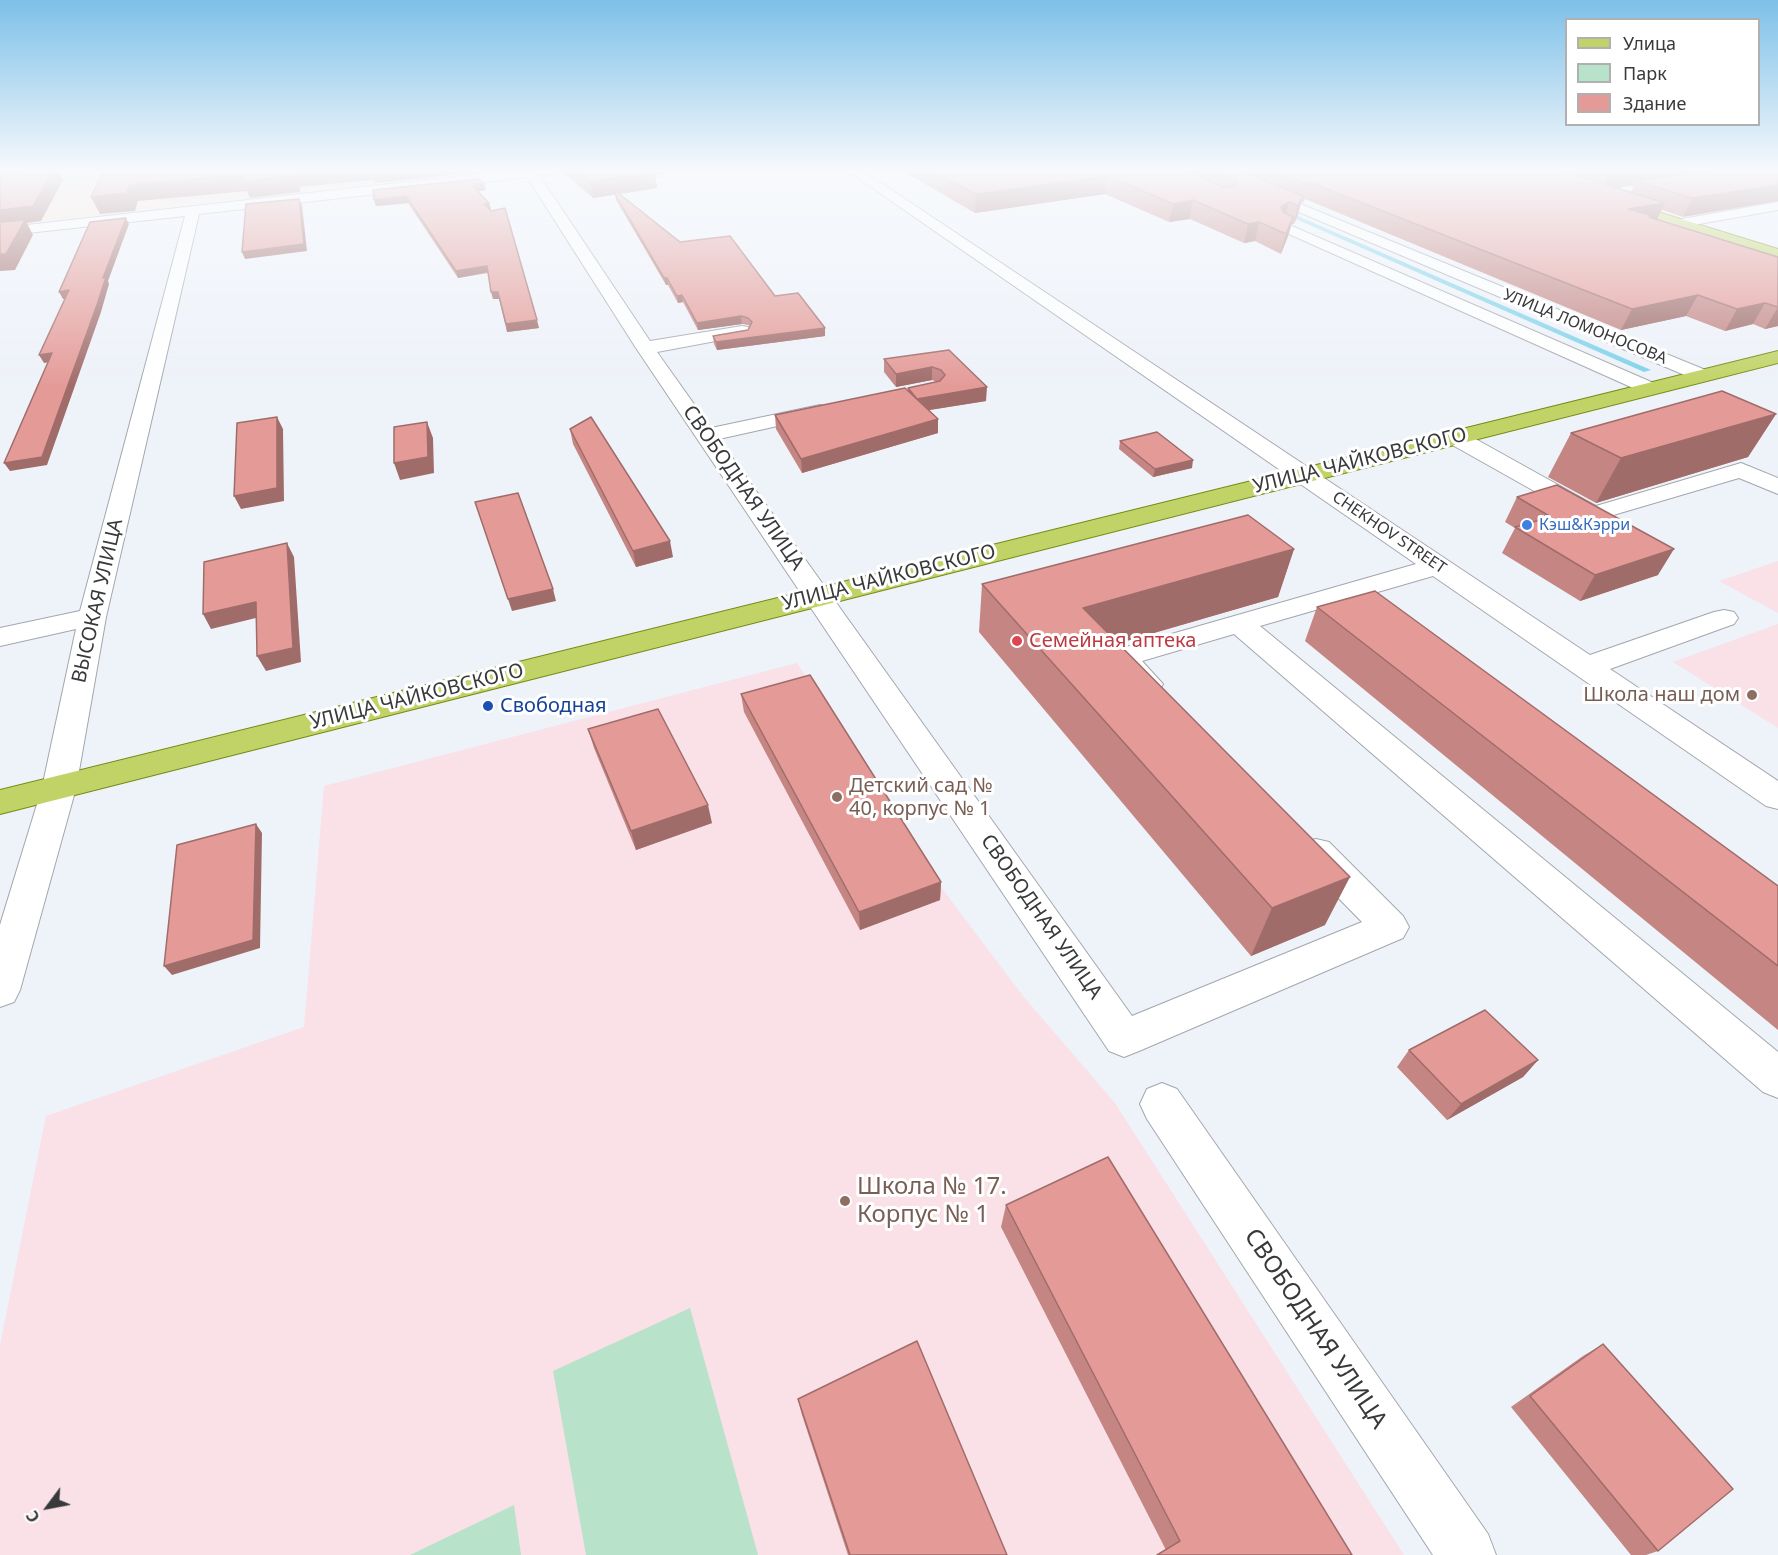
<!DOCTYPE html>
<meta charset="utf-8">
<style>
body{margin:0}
#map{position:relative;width:1778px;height:1555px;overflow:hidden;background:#eef2f9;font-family:"Noto Sans",sans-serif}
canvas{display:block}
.legend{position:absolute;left:1565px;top:18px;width:195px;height:108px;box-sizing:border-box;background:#fff;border:2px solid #afb0b1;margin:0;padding:8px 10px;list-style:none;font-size:18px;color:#37393b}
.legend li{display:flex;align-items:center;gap:12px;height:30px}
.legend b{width:30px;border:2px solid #afb0b1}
.north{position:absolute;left:18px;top:1477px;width:60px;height:60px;-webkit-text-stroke:4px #fff;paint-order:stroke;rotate:238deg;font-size:16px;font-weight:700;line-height:24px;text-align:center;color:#37393b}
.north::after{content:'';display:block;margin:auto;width:21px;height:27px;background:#37393b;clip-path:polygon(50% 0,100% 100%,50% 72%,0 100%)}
</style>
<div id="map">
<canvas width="1778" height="1555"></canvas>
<ul class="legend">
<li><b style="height:8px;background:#c1d366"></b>Улица</li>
<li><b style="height:16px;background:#b8e2ca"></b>Парк</li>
<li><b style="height:16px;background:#e49b98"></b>Здание</li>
</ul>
<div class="north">С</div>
</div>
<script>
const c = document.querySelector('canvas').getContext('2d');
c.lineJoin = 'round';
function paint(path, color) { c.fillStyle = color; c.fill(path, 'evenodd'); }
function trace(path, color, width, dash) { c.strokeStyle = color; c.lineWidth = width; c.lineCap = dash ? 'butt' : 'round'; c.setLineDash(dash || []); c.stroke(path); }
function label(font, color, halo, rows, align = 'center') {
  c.font = font + ' "Noto Sans",sans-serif'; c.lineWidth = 6; c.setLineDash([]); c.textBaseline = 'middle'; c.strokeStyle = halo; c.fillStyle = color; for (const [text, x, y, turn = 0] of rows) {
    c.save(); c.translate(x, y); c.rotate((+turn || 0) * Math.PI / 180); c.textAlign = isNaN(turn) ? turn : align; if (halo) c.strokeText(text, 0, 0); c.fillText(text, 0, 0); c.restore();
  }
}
paint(new Path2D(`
 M0 169H508L0 226Z`), '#fae3d7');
paint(new Path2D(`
 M1778 561V613L1719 581Z
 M1778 624V728L1673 662Z
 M797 663 944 891 1023 996 1115 1103 1404 1555H0V1345L46 1116 304 1027 324 786Z`), '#fae0e7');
paint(new Path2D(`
 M690 1308 758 1555H586L553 1371Z
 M514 1505 521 1555H410Z`), '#b8e2ca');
paint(new Path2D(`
 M1280 210H1284L1651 370 1644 372 1280 212Z`), '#7dd2e9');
const minor = new Path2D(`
 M522 169H558L557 173 539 175 650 341 742 326 748 327 751 331 748 335 657 352 711 428 820 405 827 407 830 411 827 415 719 439 1132 1016 1362 922 1303 862 1298 852 1303 842 1316 839 1329 842 1403 916 1409 927 1403 938 1139 1051 1124 1057 1109 1051 636 348 527 177 199 214 106 617 76 788 20 990 14 1002 0 1007V925L42 788 76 629 0 646V628L80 611 185 216 0 236V228Z
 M845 169H860L1590 655 1714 612 1724 610 1734 612 1738 618 1734 624 1610 669 1778 781V809L1766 806 1433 576 1260 626 1778 1052V1098L1763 1092 1234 634 1142 661 1163 684 1159 691C1136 697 1120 675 1107 657L1112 651 1416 564Z
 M1197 169H1215L1708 371 1711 375 1708 379H1694Z
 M1778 202V210L1682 227 1675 223 1682 219Z
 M1285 223 1656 384 1659 388 1656 392H1642L1280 230 1278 227 1280 224Z
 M1455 430 1463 432 1596 506 1741 463 1778 478V494L1739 478 1593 521 1584 519 1447 442 1444 437 1447 432Z
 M1162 1083 1177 1089 1488 1534 1496 1555H1433L1147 1119 1140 1104 1147 1089Z`);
const major = new Path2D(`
 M1616 199 1778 249V259L1611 206 1609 203Z
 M1778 351V363L0 814V790Z`);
trace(minor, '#a3a7ad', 2);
trace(major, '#768a15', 2);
paint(minor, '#fff');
paint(major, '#c1d366');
paint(new Path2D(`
 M560 170H697L655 174 657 188 620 194 680 242 775 296 825 328V336L717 350 714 344 713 336 748 330 750 326 748 325 742 324 698 330 683 302 678 303 668 285H666L616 200 615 194 593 198Z
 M901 170H1696L1695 172 1711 170 1683 217 1662 210 1657 219 1778 257V326L1765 329 1753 324 1725 331 1686 316 1621 330 1305 199 1303 203 1301 202 1298 214 1294 224H1292L1288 236 1281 254 1255 241 1244 243 1190 219 1169 222 1105 194 975 213ZM1634 185 1631 192 1618 188Z
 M484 184 486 190 478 191 491 209H489L539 328 507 332 499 299H493L488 273 458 278 408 203 376 206 374 200Z
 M949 350 986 401 929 410 938 419V433L802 473 776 429 775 415 908 390V388L937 382 932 380 896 387 884 372V359Z
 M1776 414 1748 457 1596 503 1548 477 1571 433Z
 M570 429 673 557 636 567 573 444Z
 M1120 441 1192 468 1153 477 1119 449Z
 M1517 497 1658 575 1580 601 1502 553 1515 528 1505 522Z
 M1294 549 1278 597 1118 643 1325 925 1251 956 979 632 982 584Z
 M1317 607 1778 886V1030L1305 641Z
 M741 694 941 882 940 900 860 930 744 712Z
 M588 729 712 823 636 850 594 748Z
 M1409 1050 1538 1060 1523 1077 1447 1120 1397 1067Z
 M1006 1205 1352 1555 1166 1550 1001 1227Z
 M1603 1344 1658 1551 1646 1555H1631L1511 1407 1583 1356Z
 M798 1399 1007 1555H848L802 1415Z`), '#c48583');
paint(new Path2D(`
 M54 170H57L63 180 41 221 27 223 33 235 15 270 0 271V210Z
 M307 170H469V173L375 183 374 180 300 187V192L250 198 247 191 138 201 135 211 100 214 91 197 130 185 243 174Z
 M639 170H697L655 174 657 188 593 198 590 181Z
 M1632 170H1696L1693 176 1636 181 1634 185 1601 191 1609 173Z
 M1108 176 1105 194 975 213 976 194Z
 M484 184 486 190 475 192 473 186Z
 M1778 185V201L1683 217 1692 198Z
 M406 196 408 203 376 206 374 200Z
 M1303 196 1298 214 1294 224 1298 206Z
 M299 199 302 205 307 251 245 259 242 252Z
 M1193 200 1190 219 1169 222 1173 204Z
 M1289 202 1285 221 1281 207Z
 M489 203 491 209 486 210 484 204Z
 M1665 203 1656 221 1628 209Z
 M1293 217 1288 236 1281 254 1286 234Z
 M126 218 129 224 108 281 109 284 101 312 47 465 10 471 4 463 103 278Z
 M1259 222 1255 241 1244 243 1248 224Z
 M487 266 488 272 458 278 456 271Z
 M664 278H667L668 285H666Z
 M69 290 73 298 63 299 59 292Z
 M491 292H498L500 299H493Z
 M682 295 683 302 678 303 677 296Z
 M1698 295 1686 316 1621 330 1632 309Z
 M1765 303 1753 324 1725 331 1737 309Z
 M1778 307V326L1765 329Z
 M741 316 742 324 698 330 697 323Z
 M537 320 539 328 507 332 506 324Z
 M825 328V336L717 350 716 342Z
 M52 353 56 361 44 363 39 355Z
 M932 367V380L896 387V374Z
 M987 387 986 401 917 412V399Z
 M1776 414 1748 457 1596 503 1621 458Z
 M277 417 283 429 284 501 241 509 234 496Z
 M938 419V433L802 473 801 459Z
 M427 422 433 438 434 473 400 480 394 463Z
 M1193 460 1192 468 1153 477 1155 469Z
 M670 541 673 557 636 567 633 551Z
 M287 543 294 557 301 662 266 671 257 656Z
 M1294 549 1278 597 1075 656 1083 608Z
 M1674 549 1658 575 1580 601 1595 575Z
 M553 589 556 601 512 611 508 599Z
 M256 602 264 616 211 629 203 614Z
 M708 805 712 823 636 850 631 831Z
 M256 824 262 833 260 948 172 975 164 966Z
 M1350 877 1325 925 1251 956 1272 908Z
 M941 882 940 900 860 930 859 912Z
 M1538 1060 1523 1077 1447 1120 1461 1104Z`), '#a06c6a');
const building = new Path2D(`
 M29 170H54L33 206 0 210V173Z
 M104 170H307L294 171V175L243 181V174L130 185 126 193 91 197Z
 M576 170H652L655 172 590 181Z
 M931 170H1186L1223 187H1234L1238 183 1237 180 1214 170H1239L1303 196 1298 206 1289 202 1281 207 1283 212 1293 217 1286 234 1259 222 1248 224 1193 200 1173 204 1108 176 976 194Z
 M1269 170H1559L1665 203 1628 209 1653 216 1649 217 1778 257V307L1765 303 1737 309 1698 295 1632 309 1309 182 1308 185Z
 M1598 170H1632L1609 173Z
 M1711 170H1778V185L1692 198 1636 181Z
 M479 179 484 184 473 186 489 203 484 204 491 211 505 208 537 320 506 324 498 292H491L487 266 456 271 406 196 374 200 373 190Z
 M617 192 680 242 730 236 775 296 798 293 825 328 716 342 713 336 748 330 752 322 748 318 741 316 697 323 682 295 677 296 667 278H664L615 194Z
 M299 199 304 244 242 252 246 204Z
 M126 218 103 278 106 277 97 305 42 457 4 463 52 353 39 355 69 290 59 292 90 222Z
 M25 220 6 254H0V222Z
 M949 350 987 387 917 399 908 388 940 381 945 375 941 370 932 367 896 374 884 359Z
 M905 388 938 419 801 459 775 415Z
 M1722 391 1776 414 1621 458 1571 433Z
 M277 417V488L234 496 237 423Z
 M591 417 670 541 633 551 570 429Z
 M427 422 428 457 394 463V427Z
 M1157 432 1193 460 1155 469 1120 441Z
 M1557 485 1674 549 1595 575 1515 527 1551 517 1517 497Z
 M518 493 553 589 508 599 475 502Z
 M1248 515 1294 549 1083 608 1350 877 1272 908 982 584Z
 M287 543 293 648 257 656 256 602 203 614 204 562Z
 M1375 591 1778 886V966L1317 607Z
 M810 675 941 882 859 912 741 694Z
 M658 709 708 805 631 831 588 729Z
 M256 824 253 940 164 966 177 845Z
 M1485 1010 1538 1060 1461 1104 1409 1050Z
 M1108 1157 1352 1555H1157L1180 1541 1006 1205Z
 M917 1341 1007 1555H850L798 1399Z
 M1603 1344 1733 1489 1658 1551 1530 1396Z`);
paint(building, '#e49b98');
trace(building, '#a06c6a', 1.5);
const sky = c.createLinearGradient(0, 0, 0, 387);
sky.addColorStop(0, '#7dc0e8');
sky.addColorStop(0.44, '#f7f9fc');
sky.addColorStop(1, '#f7f9fc00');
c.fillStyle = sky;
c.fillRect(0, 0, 1778, 387);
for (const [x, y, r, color] of [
 [1527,525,6,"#3f7fe0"],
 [1017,641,6,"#e0444e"],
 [1752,695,6,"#8d6e63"],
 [488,706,6,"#1a4fb4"],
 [837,797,6,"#8d6e63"],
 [845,1201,6,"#8d6e63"]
]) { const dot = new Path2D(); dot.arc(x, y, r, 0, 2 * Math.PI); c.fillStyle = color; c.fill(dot); trace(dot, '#fff', 2); }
label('16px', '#37393b', '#fff', [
 ["УЛИЦА ЛОМОНОСОВА",1585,327,22],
 ["CHEKHOV STREET",1389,533,34]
]);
label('16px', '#366cbe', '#fff', [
 ["Кэш&Кэрри",1539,525]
], 'left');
label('20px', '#37393b', '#fff', [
 ["УЛИЦА ЧАЙКОВСКОГО",1360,461,-14],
 ["СВОБОДНАЯ УЛИЦА",743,488,55],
 ["УЛИЦА ЧАЙКОВСКОГО",889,578,-14],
 ["ВЫСОКАЯ УЛИЦА",98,601,-77],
 ["УЛИЦА ЧАЙКОВСКОГО",417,697,-14],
 ["СВОБОДНАЯ УЛИЦА",1041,917,55]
]);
label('20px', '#be3a42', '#fff', [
 ["Семейная аптека",1029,641]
], 'left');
label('20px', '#785e54', '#fff', [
 ["Школа наш дом",1740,695],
 ["Детский сад №",849,786,"left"],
 ["40, корпус № 1",849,809,"left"]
], 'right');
label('20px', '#164399', '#fff', [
 ["Свободная",500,706]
], 'left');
label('24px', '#785e54', '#fff', [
 ["Школа № 17.",857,1187],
 ["Корпус № 1",857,1215]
], 'left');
label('24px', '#37393b', '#fff', [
 ["СВОБОДНАЯ УЛИЦА",1315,1329,56]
]);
</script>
